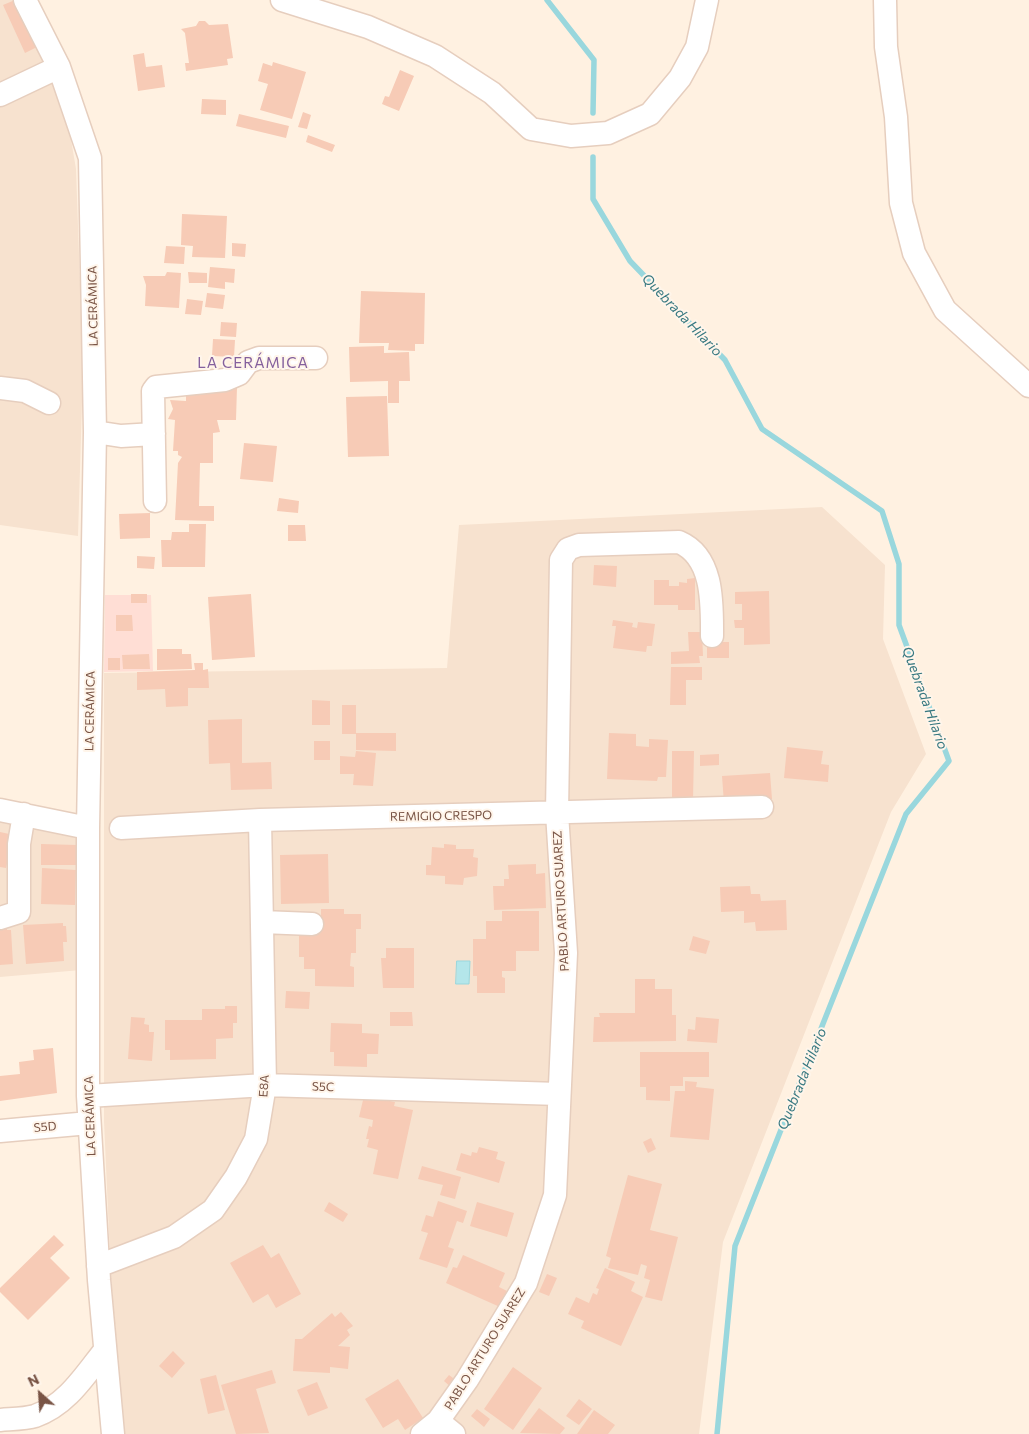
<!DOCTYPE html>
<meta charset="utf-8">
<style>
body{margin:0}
#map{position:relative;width:1029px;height:1434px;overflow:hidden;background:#fff1e1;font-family:Commissioner,sans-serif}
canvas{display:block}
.north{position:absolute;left:15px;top:1369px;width:50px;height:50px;-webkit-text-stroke:4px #fff5ea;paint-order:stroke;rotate:334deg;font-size:14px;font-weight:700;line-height:20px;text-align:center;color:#795445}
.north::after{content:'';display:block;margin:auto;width:18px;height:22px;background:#795445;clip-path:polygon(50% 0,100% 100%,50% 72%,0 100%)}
</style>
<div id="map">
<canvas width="1029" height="1434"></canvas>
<div class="north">N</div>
</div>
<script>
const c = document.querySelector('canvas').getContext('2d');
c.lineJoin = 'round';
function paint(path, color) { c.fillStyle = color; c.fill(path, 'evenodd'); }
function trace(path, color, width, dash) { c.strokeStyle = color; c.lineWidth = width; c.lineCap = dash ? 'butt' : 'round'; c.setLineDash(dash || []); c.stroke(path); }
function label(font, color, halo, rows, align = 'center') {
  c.font = font + ' Commissioner,sans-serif'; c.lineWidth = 4; c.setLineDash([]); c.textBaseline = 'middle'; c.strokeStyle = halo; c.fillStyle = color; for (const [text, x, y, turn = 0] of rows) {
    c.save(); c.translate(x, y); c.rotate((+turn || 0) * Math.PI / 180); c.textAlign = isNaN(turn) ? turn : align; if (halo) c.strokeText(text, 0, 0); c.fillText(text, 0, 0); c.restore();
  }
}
paint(new Path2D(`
 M0 0H23L64 98 76 169 83 369 78 536 0 525Z
 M822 507 885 565 883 639 926 754 891 812 723 1242 699 1434H125L111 1279 104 1121V673L447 668 459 525Z
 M0 818 81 833V970L0 977Z`), '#f7e2cf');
paint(new Path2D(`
 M105 595H151L153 671 104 672Z`), '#ffded5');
const water = new Path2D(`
 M457 961H470L469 984H456Z`);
paint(water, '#b4e6ea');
trace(water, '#99d7dd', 1);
trace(new Path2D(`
 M547 0 594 60 593 113
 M593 157V199L630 261 725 360 762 429 882 511 899 564V625L949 761 906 814 735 1246 717 1434`), '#99d7dd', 5.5);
paint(new Path2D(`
 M15 0 41 45 25 53 3 5Z
 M199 21H205L209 25 228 24 233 58 227 59 228 65 186 71 185 63H189L185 33 181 29 196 26Z
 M144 53 146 67 162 65 165 87 138 91 133 55Z
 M273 62 306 72 292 119 260 110 268 84 258 81 263 63 272 66Z
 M400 70 414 76 399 111 382 104 385 96 389 97Z
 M202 99 226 100V115L201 114Z
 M303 112 311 115 307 129 298 127Z
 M239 114 289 126 286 138 236 126Z
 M308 135 335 145 332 152 306 142Z
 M182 214 227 216 225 258 192 257 193 246 181 245Z
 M232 243 246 244 245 257 232 256Z
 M166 246 185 247 184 264 164 263Z
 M210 267 235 269 234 283 225 282V289L208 287Z
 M167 272 181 273 179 308 145 306 146 285 143 276H165Z
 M188 272 207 273V283H189Z
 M361 291 425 293 424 344H415V351L388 350 389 343H359Z
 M207 293 225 295 223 309 205 307Z
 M187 299 203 301 201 315 185 314Z
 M221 322 237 323 236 337 220 336Z
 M213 339 235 340 234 357 212 356Z
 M384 346V353L409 352 410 381H399V403H388V381L350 382 349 347Z
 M186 387H237L236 420H217L220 432 213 433V463H200L199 506H214V521L175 520 178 463 182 457 178 455V451H173L175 420 168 419 173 409 170 400 186 401Z
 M387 396 389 456 348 457 346 397Z
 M244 443 277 446 273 482 240 479Z
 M279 498 299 501 298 513 277 511Z
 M150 513V538L120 539 119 514Z
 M189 524H206L205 567H162L161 540H171L172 532H189Z
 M288 525H305L306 541H288Z
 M137 556 155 557 154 569 137 568Z
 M594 565 617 566 616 587 593 585Z
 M695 578V610H678V605H654V580H669V586H679V582L687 583V579Z
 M769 591 770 644 744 645V628H735L734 620H742V604H735V592Z
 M131 594H147V603H131Z
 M251 594 255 657 212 660 208 597Z
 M116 615H132L133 631H116Z
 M613 620 633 623 632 627 637 628 638 622 655 624 652 646H647L646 652 613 648 616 626H612Z
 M688 632H702L703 656H699L700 663 671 664V652L689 651Z
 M707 642H729V658H707Z
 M157 649H182V654H191L192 669 157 670Z
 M149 654 150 669H123L122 655Z
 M108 658H120V670H108Z
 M194 663H203V670L208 669 209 688H188V706L166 707 165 689 137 690V672L195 670Z
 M671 667H702V680H686V705H670Z
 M312 700 330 701V725H312Z
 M342 705H356V734H342Z
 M242 719V763L271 762 272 789 231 790 230 763 209 764 208 720Z
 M356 733H396V751L356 750Z
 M609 733 636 734V746L649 747V739L668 740 666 777H658L657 781 607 779Z
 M314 741H330V760H314Z
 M787 747 823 751 821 764 829 765 828 782 784 778Z
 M356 751 376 753 373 786 353 785 354 774H340V756L355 757Z
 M672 751H694L693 800H672Z
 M719 754V765L700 766V755Z
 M770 773 772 799 724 803 722 776Z
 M0 832 14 835 6 868 0 867Z
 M41 844 77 845 76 865H41Z
 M444 844 456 845V849H474L473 857 478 858 477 876 464 878 463 885 445 884V876L426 875V865H431L432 847 444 848Z
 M328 854 329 903 281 904 280 855Z
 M536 864V874L545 873 546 908 494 910 493 886H504V879H509L508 865Z
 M42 868 76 870 75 905 41 904Z
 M750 886 751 894H760L761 901 786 900 787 930 756 931 755 922 744 923V911L721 912 720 887Z
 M321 909H344V914H361V929H356V953H351L350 966 354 967V987L315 986V969H304V957H299V932H321Z
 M502 911H539V951H516V971H502V977L505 978V993H477V976H473V939H486V921H502Z
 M63 923V926H66L67 942H63L64 961 26 964 23 925Z
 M7 926V930H11L13 964 0 965V927Z
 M693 936 710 941 706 954 689 950Z
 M386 948H414V988H383L381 958H386Z
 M635 979H655V989H672V1015H676V1041L593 1042 594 1017H600L599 1013H635Z
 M286 991 310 992 309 1009 285 1008Z
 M225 1006H237V1023H233V1038L216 1039V1059L170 1060V1050H165V1020H202V1009H225Z
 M390 1012H412L413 1026H390Z
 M131 1017 145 1018 144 1024 149 1025V1032H154L152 1061 128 1059Z
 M696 1017 719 1019 717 1043 687 1041 688 1029 695 1030Z
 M331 1023 362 1024V1033L379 1034 378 1054H367V1067L334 1066V1052H330Z
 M53 1048 57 1093 0 1101V1076L20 1074 19 1062 34 1060 33 1050Z
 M640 1052H709V1077H683V1086H670V1101L646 1100V1087H640Z
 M685 1081 697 1082 696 1087 714 1089 709 1140 670 1137 675 1091H685Z
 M364 1096 395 1102 394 1106 413 1110 398 1179 373 1174 378 1150 367 1147 369 1139H366L369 1126 372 1127 373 1120 359 1117Z
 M651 1138 656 1149 648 1153 643 1142Z
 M479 1147 498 1152 496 1159 505 1162 499 1183 456 1170 461 1153 471 1156 472 1152 477 1153Z
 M422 1166 461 1177 455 1199 440 1195 443 1185 418 1179Z
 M628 1175 662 1184 650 1230 678 1237 662 1301 645 1297 650 1280 644 1278 647 1266 641 1264 638 1275 608 1268 611 1258 606 1256Z
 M438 1201 467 1211 463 1223 457 1221 448 1247 454 1249 447 1268 419 1259 428 1233 421 1231 426 1215 433 1217Z
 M329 1202 348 1214 343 1222 324 1211Z
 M477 1202 514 1213 507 1237 470 1226Z
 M54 1235 64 1245 50 1258 70 1278 28 1320 0 1292V1288Z
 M263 1245 271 1258 279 1253 301 1294 276 1308 268 1294 253 1303 230 1263Z
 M463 1255 505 1273 499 1287 507 1291 500 1307 446 1283 453 1267 457 1268Z
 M605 1268 635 1282 631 1291 643 1297 621 1346 581 1328 584 1321 568 1314 576 1297 589 1303 593 1293 597 1295 599 1289 596 1288Z
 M547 1274 557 1278 549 1296 539 1292Z
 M341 1312 353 1326 347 1330 350 1335 338 1346 350 1347 348 1369 330 1367V1373L293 1371 295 1339H302L332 1313 335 1317Z
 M173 1351 185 1363 172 1378 159 1366Z
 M513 1367 542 1388 513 1430 484 1409Z
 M272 1370 276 1383 256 1389 269 1433 236 1434 221 1385Z
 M216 1375 225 1410 208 1414 200 1379Z
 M449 1375 457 1381 452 1388 444 1381Z
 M398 1379 423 1418 405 1430 398 1419 383 1428 365 1399Z
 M317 1382 328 1408 308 1416 297 1390Z
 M579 1399 592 1409 579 1425 566 1416Z
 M539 1408 565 1428 560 1434 520 1433Z
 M477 1409 490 1419 484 1427 471 1416Z
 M594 1410 615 1425 608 1434H577Z`), '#f7cbb6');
const minor = new Path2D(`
 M25 0 59 67 90 158 95 432 88 828V1096L99 1280 113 1434
 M282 0 368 27 435 56 492 93 531 129 571 136 608 133 650 114 680 78 697 47 707 0
 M885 0 886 47 896 117 901 203 914 253 945 310 1029 386
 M0 95 59 67
 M0 388 25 391 49 403
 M95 432 121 436 154 434
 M155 501 153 391 156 387 225 380 239 374 248 362 259 358H316
 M0 810 88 828
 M121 828 260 820 762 807
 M0 918 19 912V844L24 814
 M262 922 312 924
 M88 1096 265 1085 559 1094
 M0 1131 89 1123
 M98 1266 174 1237 213 1210 236 1177 256 1139 265 1085 260 820
 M0 1420C11 1419 25 1419 35 1416 67 1405 85 1375 105 1350
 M438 1421 454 1434
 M422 1434 438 1421 467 1380 526 1283 555 1195 566 953 557 813 561 560 568 549 579 545 679 542C714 557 712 604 712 636`);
trace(minor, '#e6cebe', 25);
trace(minor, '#fff', 22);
label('12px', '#795445', '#fff5ea', [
 ["LA CERÁMICA",93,306,-91],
 ["LA CERÁMICA",90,711,-89],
 ["REMIGIO CRESPO",441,816,-1],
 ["PABLO ARTURO SUAREZ",561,901,-93],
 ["E8A",264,1086,-86],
 ["S5C",323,1087,2],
 ["LA CERÁMICA",90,1116,-92],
 ["S5D",45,1127,-5],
 ["PABLO ARTURO SUAREZ",485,1349,-58]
]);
label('italic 14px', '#377880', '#fff5ea', [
 ["Quebrada Hilario",682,315,46],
 ["Quebrada Hilario",925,698,70],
 ["Quebrada Hilario",802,1079,-68]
]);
c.letterSpacing = '1px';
label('15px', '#84609d', '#fff5ea', [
 ["LA CERÁMICA",253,363]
]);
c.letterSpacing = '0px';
</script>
